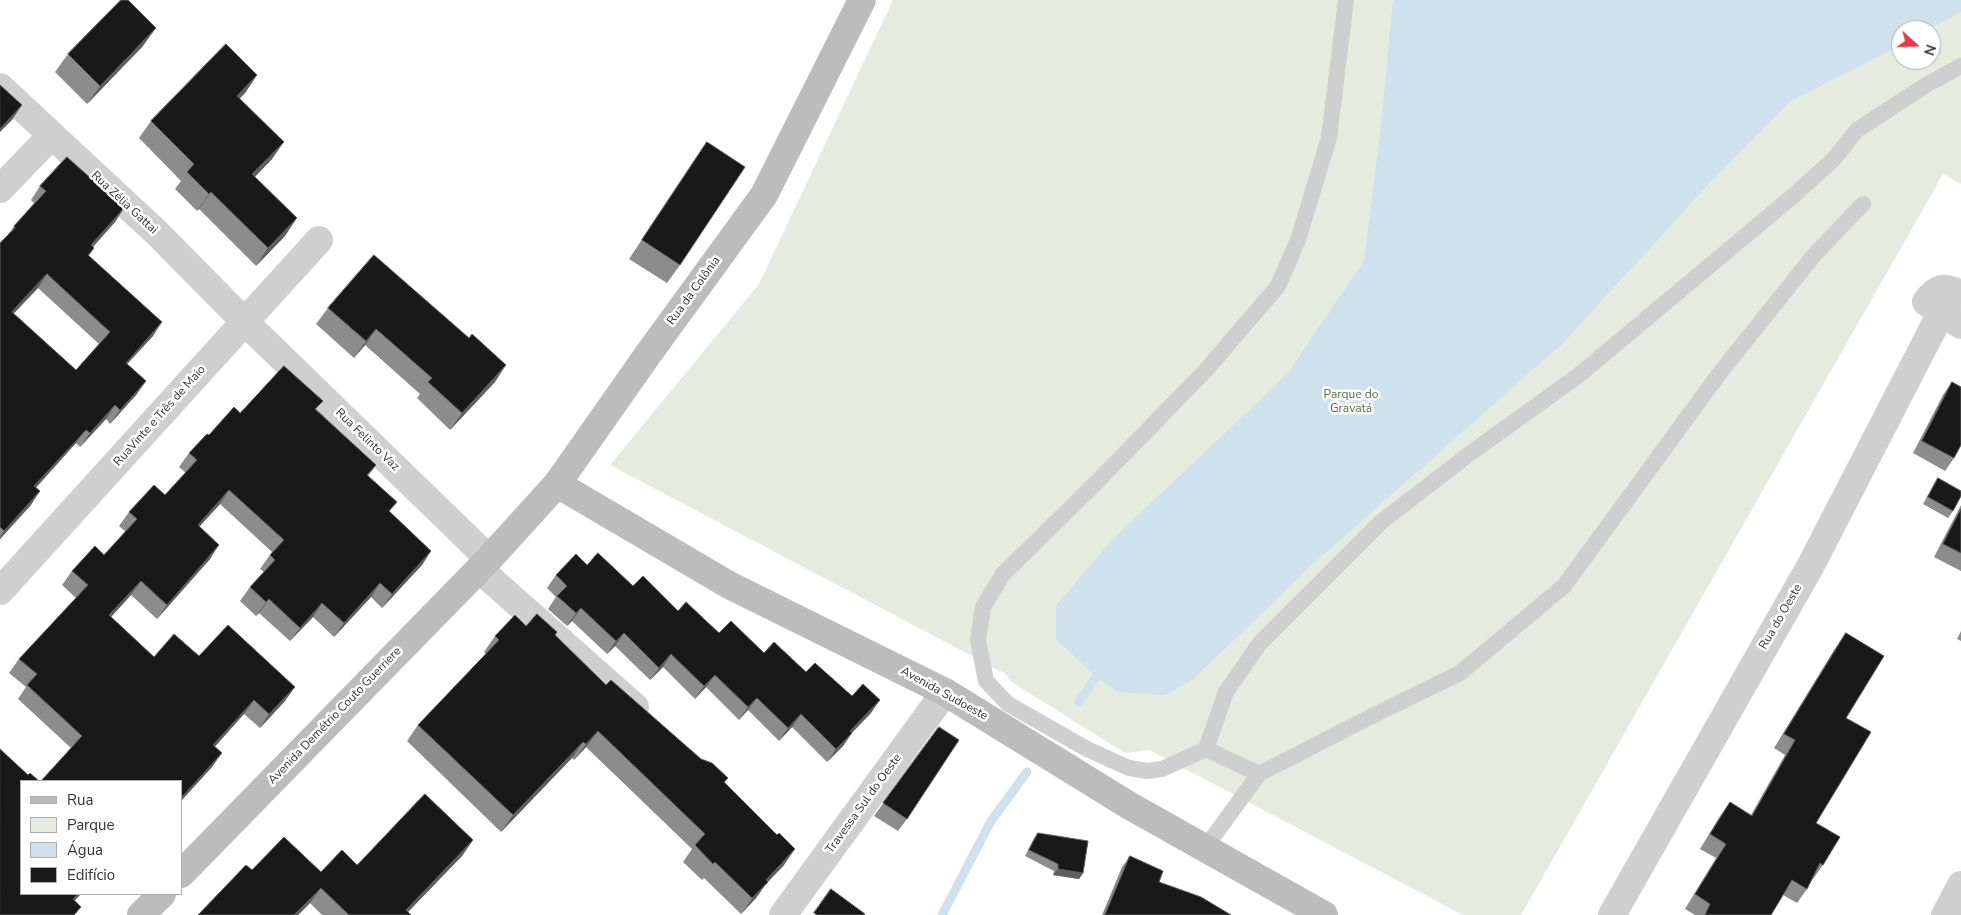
<!DOCTYPE html>
<meta charset="utf-8">
<style>
body{margin:0}
#map{position:relative;width:1961px;height:915px;overflow:hidden;background:#fff;font-family:"Nunito Sans",sans-serif}
canvas{display:block}
.legend{position:absolute;left:20px;top:780px;width:162px;height:115px;box-sizing:border-box;background:#fff;border:1px solid #adadad;margin:0;padding:6px 9px;list-style:none;font-size:15px;color:#323232}
.legend li{display:flex;align-items:center;gap:10px;height:25px}
.legend b{width:25px;border:1px solid #adadad}
.north{position:absolute;left:1891px;top:20px;width:50px;height:50px;box-sizing:border-box;background:#fff;border:1px solid #adadad;border-radius:50%;rotate:110deg;font-size:14px;font-weight:700;line-height:20px;text-align:center;color:#323232}
.north::after{content:'';display:block;margin:auto;width:18px;height:22px;background:#e43946;clip-path:polygon(50% 0,100% 100%,50% 72%,0 100%)}
</style>
<div id="map">
<canvas width="1961" height="915"></canvas>
<ul class="legend">
<li><b style="height:6px;background:#bcbcbc"></b>Rua</li>
<li><b style="height:14px;background:#e5ebde"></b>Parque</li>
<li><b style="height:14px;background:#cee1ed"></b>Água</li>
<li><b style="height:14px;background:#191919"></b>Edifício</li>
</ul>
<div class="north">N</div>
</div>
<script>
const c = document.querySelector('canvas').getContext('2d');
c.lineJoin = 'round';
function paint(path, color) { c.fillStyle = color; c.fill(path, 'evenodd'); }
function trace(path, color, width, dash) { c.strokeStyle = color; c.lineWidth = width; c.lineCap = dash ? 'butt' : 'round'; c.setLineDash(dash || []); c.stroke(path); }
function label(font, color, halo, rows, align = 'center') {
  c.font = font + ' "Nunito Sans",sans-serif'; c.lineWidth = 5; c.setLineDash([]); c.textBaseline = 'middle'; c.strokeStyle = halo; c.fillStyle = color; for (const [text, x, y, turn = 0] of rows) {
    c.save(); c.translate(x, y); c.rotate((+turn || 0) * Math.PI / 180); c.textAlign = isNaN(turn) ? turn : align; if (halo) c.strokeText(text, 0, 0); c.fillText(text, 0, 0); c.restore();
  }
}
paint(new Path2D(`
 M893 0H1961V184L1943 174 1521 915H1463L1149 750 1125 753 1010 681 1006 674 610 465 759 284ZM1901 30H1931V60H1901Z`), '#e5ebde');
paint(new Path2D(`
 M1393 0H1961V12L1928 30H1901V45L1791 101 1706 187 1563 343 1314 563 1192 680 1165 695 1118 692 1096 677 1056 639V606L1111 541 1287 374 1364 261 1381 125Z`), '#cee1ed');
trace(new Path2D(`
 M1079 701 1096 677
 M942 915 991 821 1027 772`), '#cee1ed', 9);
trace(new Path2D(`
 M1206 749 1226 692 1260 643 1381 522 1472 452 1579 375 1793 196 1833 160 1857 130 1926 85 1961 66
 M1259 774 1206 749 1162 769 1147 771 1129 768 1087 749 1008 704 986 681 978 640 983 607 1003 574 1096 483 1206 370 1278 286 1298 240 1329 138 1346 0
 M1205 848 1259 774 1370 717 1460 673 1564 586 1719 374 1815 254 1863 204`), '#cfcfcf', 16);
trace(new Path2D(`
 M0 87 157 233 245 322 489 559
 M0 189 52 135
 M1961 294C1944 286 1937 286 1926 302L1961 325
 M479 569 635 707
 M0 591 319 240
 M783 915 945 692
 M1612 915 1811 565 1941 313
 M1945 915 1961 885`), '#cfcfcf', 28);
trace(new Path2D(`
 M557 484 729 585 945 692 1130 806 1324 915
 M181 874 489 559 557 484 649 353 764 195 862 0
 M141 915 162 894`), '#bcbcbc', 28);
paint(new Path2D(`
 M143 46 87 104 55 72 68 54Z
 M257 75 245 93 240 98 272 159 255 177 285 236 256 266 199 209 197 211 175 189 181 181 139 138 151 121Z
 M707 142 680 265 667 283 629 259Z
 M40 186 124 208 115 222 93 247 94 248 89 256 153 336 127 364 146 381 136 395 110 424 106 419 80 447 76 443 36 487 31 505 0 539V243L7 236 14 226 34 203 31 200ZM38 288 99 344 76 370 13 314Z
 M328 308 495 382 450 430 417 398 420 394 365 345 354 358 316 324Z
 M1952 382 1954 458 1945 471 1913 453 1943 395Z
 M323 401 316 409 376 465 368 476 390 512 431 551 422 565 382 608 371 597 334 637 313 617 290 641 259 613 256 616 240 601 250 587 264 572 260 569 272 552 220 504 199 527 210 559 157 619 131 595 111 617 154 657 199 656 285 701 260 728 244 714 215 746 212 767 181 801V781L71 748 18 699 26 687 9 673 19 659 76 598 62 585 72 571 104 555 126 532 119 526 129 512 165 495 186 473 179 467 189 453 209 435 240 413Z
 M1938 478 1953 511 1948 518 1923 504 1934 484Z
 M1961 505V571L1934 557Z
 M587 565 633 586 719 633 806 672 871 713 852 733 843 746 827 762 792 727 779 741 748 710 739 720 706 687 695 699 663 667 650 680 615 646 607 654 572 621 567 626 548 609 556 597 547 588 556 575Z
 M526 626 557 632 555 635 606 685 701 759 728 778 724 783 784 865 766 884 756 898 741 914 704 878 702 880 683 862 692 849 586 747 574 760 572 758 501 832 407 741 418 725 486 654 484 652 495 636Z
 M1961 631V641L1957 639Z
 M1846 633V718L1816 823 1823 865 1813 879H1812L1807 889 1797 903 1783 895 1771 915H1695L1685 909 1716 858 1700 849 1720 816 1730 802 1751 815 1785 755 1774 748 1836 647Z
 M939 727 907 819 898 831 874 816Z
 M1038 833 1083 873 1079 879 1053 875 1054 871 1025 856 1033 840Z
 M473 840 462 856 408 912 411 915H322L310 903 298 915H198L252 870 321 872Z
 M1130 856 1159 882 1231 915H1102L1122 867Z`), '#8c8c8c');
paint(new Path2D(`
 M156 28 143 46 87 104 100 86Z
 M257 75 245 93 225 113 237 96Z
 M22 105 12 120 0 132V129Z
 M284 142 272 159 240 192 252 174Z
 M211 192 199 209 197 211 209 194Z
 M124 208 115 222 82 259 91 245Z
 M297 218 285 236 256 266 268 248Z
 M47 274 38 288 2 326 12 312Z
 M162 322 153 336 116 376 126 363Z
 M376 329 365 345 354 358 366 341Z
 M506 365 495 382 450 430 462 413Z
 M146 381 136 395 110 424 120 410Z
 M115 405 106 419 80 447 90 433Z
 M86 430 76 443 25 500 34 486Z
 M229 490 220 504 188 539 198 525Z
 M40 491 31 505 0 539V537L4 531Z
 M219 545 210 559 157 619 167 605Z
 M431 551 422 565 382 608 392 594Z
 M141 581 131 595 100 629 109 615Z
 M380 583 371 597 334 637 344 623Z
 M269 599 259 613 256 616 266 602Z
 M322 603 313 617 290 641 300 628Z
 M581 608 572 621 567 626 576 613Z
 M624 633 615 646 607 654 616 641Z
 M671 654 663 667 650 680 659 668Z
 M715 675 706 687 695 699 704 686Z
 M295 687 285 701 260 728 269 714Z
 M757 698 748 710 739 720 748 707Z
 M254 700 244 714 204 759 213 745Z
 M880 700 871 713 841 744 850 731Z
 M801 714 792 727 779 741 788 728Z
 M598 731 586 747 574 760 586 744Z
 M852 733 843 746 827 762 836 749Z
 M583 742 572 758 501 832 513 815Z
 M222 753 212 767 181 801V798Z
 M473 840 462 856 405 915 406 910Z
 M795 849 784 865 766 884 756 898 741 914 766 880Z
 M1058 869 1083 873 1079 879 1053 875Z
 M321 888 310 903 298 915H294Z
 M78 894H81L63 913 73 899Z`), '#5e5e5e');
const building = new Path2D(`
 M121 0H128L156 28 100 86 68 54Z
 M226 44 257 75 237 96 284 142 252 174 297 218 268 248 211 192 209 194 187 172 194 164 151 121Z
 M0 85 22 105 0 129Z
 M707 142 745 167 680 265 642 240Z
 M67 157 124 208 91 245 94 248 88 255 162 322 126 363 146 381 120 410 115 405 90 433 86 430 34 486 40 491 4 531 0 527V243L15 228 14 226 46 191 40 186ZM47 274 110 332 76 370 12 312Z
 M374 255 469 338 472 334 506 365 462 413 428 382 432 378 376 329 366 341 328 308Z
 M284 366 323 401 315 409 376 465 367 475 397 502 389 511 431 551 392 594 380 583 344 623 322 603 300 628 269 599 266 602 250 587 275 560 270 555 284 540 229 490 198 525 219 545 167 605 141 581 109 615 154 657 174 634 199 656 228 625 295 687 269 714 254 700 213 745 222 753 181 798V781H41L82 736 27 685 37 674 19 659 88 585 72 571 95 546 104 555 137 519 129 512 154 485 165 495 197 460 189 453 207 434 209 435 234 407 240 413Z
 M1952 382 1961 387V445L1954 458 1922 441Z
 M1938 478 1961 491V496L1953 511 1928 497Z
 M1961 509V553L1943 544Z
 M598 553 633 586 643 576 678 611 686 602 719 633 731 621 764 653 774 642 806 672 815 663 852 696 863 684 880 700 850 731 852 733 836 749 801 714 788 728 757 698 748 707 715 675 704 686 671 654 659 668 624 633 616 641 581 608 576 613 557 596 567 586 556 575 576 554 587 565Z
 M537 614 557 632 555 635 606 685 611 680 701 759 712 763 728 778 724 782 777 835 779 833 795 849 766 880 768 882 752 898 715 862 713 864 695 845 705 834 598 731 586 744 583 742 513 815 418 725 499 640 495 636 515 615 526 626Z
 M1846 633 1884 656 1846 718 1871 732 1816 823 1840 837 1823 865 1820 863 1807 889 1792 880 1771 915H1705L1710 904 1695 894 1726 844 1710 834 1730 802 1752 816 1795 740 1784 734Z
 M939 727 959 740 907 819 883 803Z
 M0 749 28 775 30 773 39 781H21V894H78L73 899 81 907 74 915H0Z
 M425 794 473 840 406 910 411 915H349L321 888 294 915H198L246 865 252 870 284 837 321 872 342 850 357 865Z
 M1038 833 1088 841 1083 873 1058 869V864L1029 850Z
 M1130 856 1163 871 1159 882 1201 897 1231 915H1105Z
 M831 889 865 914 864 915H817L814 913Z`);
paint(building, '#191919');
trace(building, '#5e5e5e', 1);
label('12px', '#323232', '#fff', [
 ["Rua Zélia Gattai",124,203,43],
 ["Rua da Colônia",694,291,-54],
 ["RuaVinte e Três de Maio",160,416,-48],
 ["Rua Felinto Vaz",367,440,44],
 ["Rua do Oeste",1781,617,-60],
 ["Avenida Sudoeste",944,694,29],
 ["Avenida Demétrio Couto Guerriere",335,716,-46],
 ["Travessa Sul do Oeste",864,804,-54]
]);
label('12px', '#556e3f', '#fff', [
 ["Parque do",1351,395],
 ["Gravatá",1351,409]
]);
</script>
